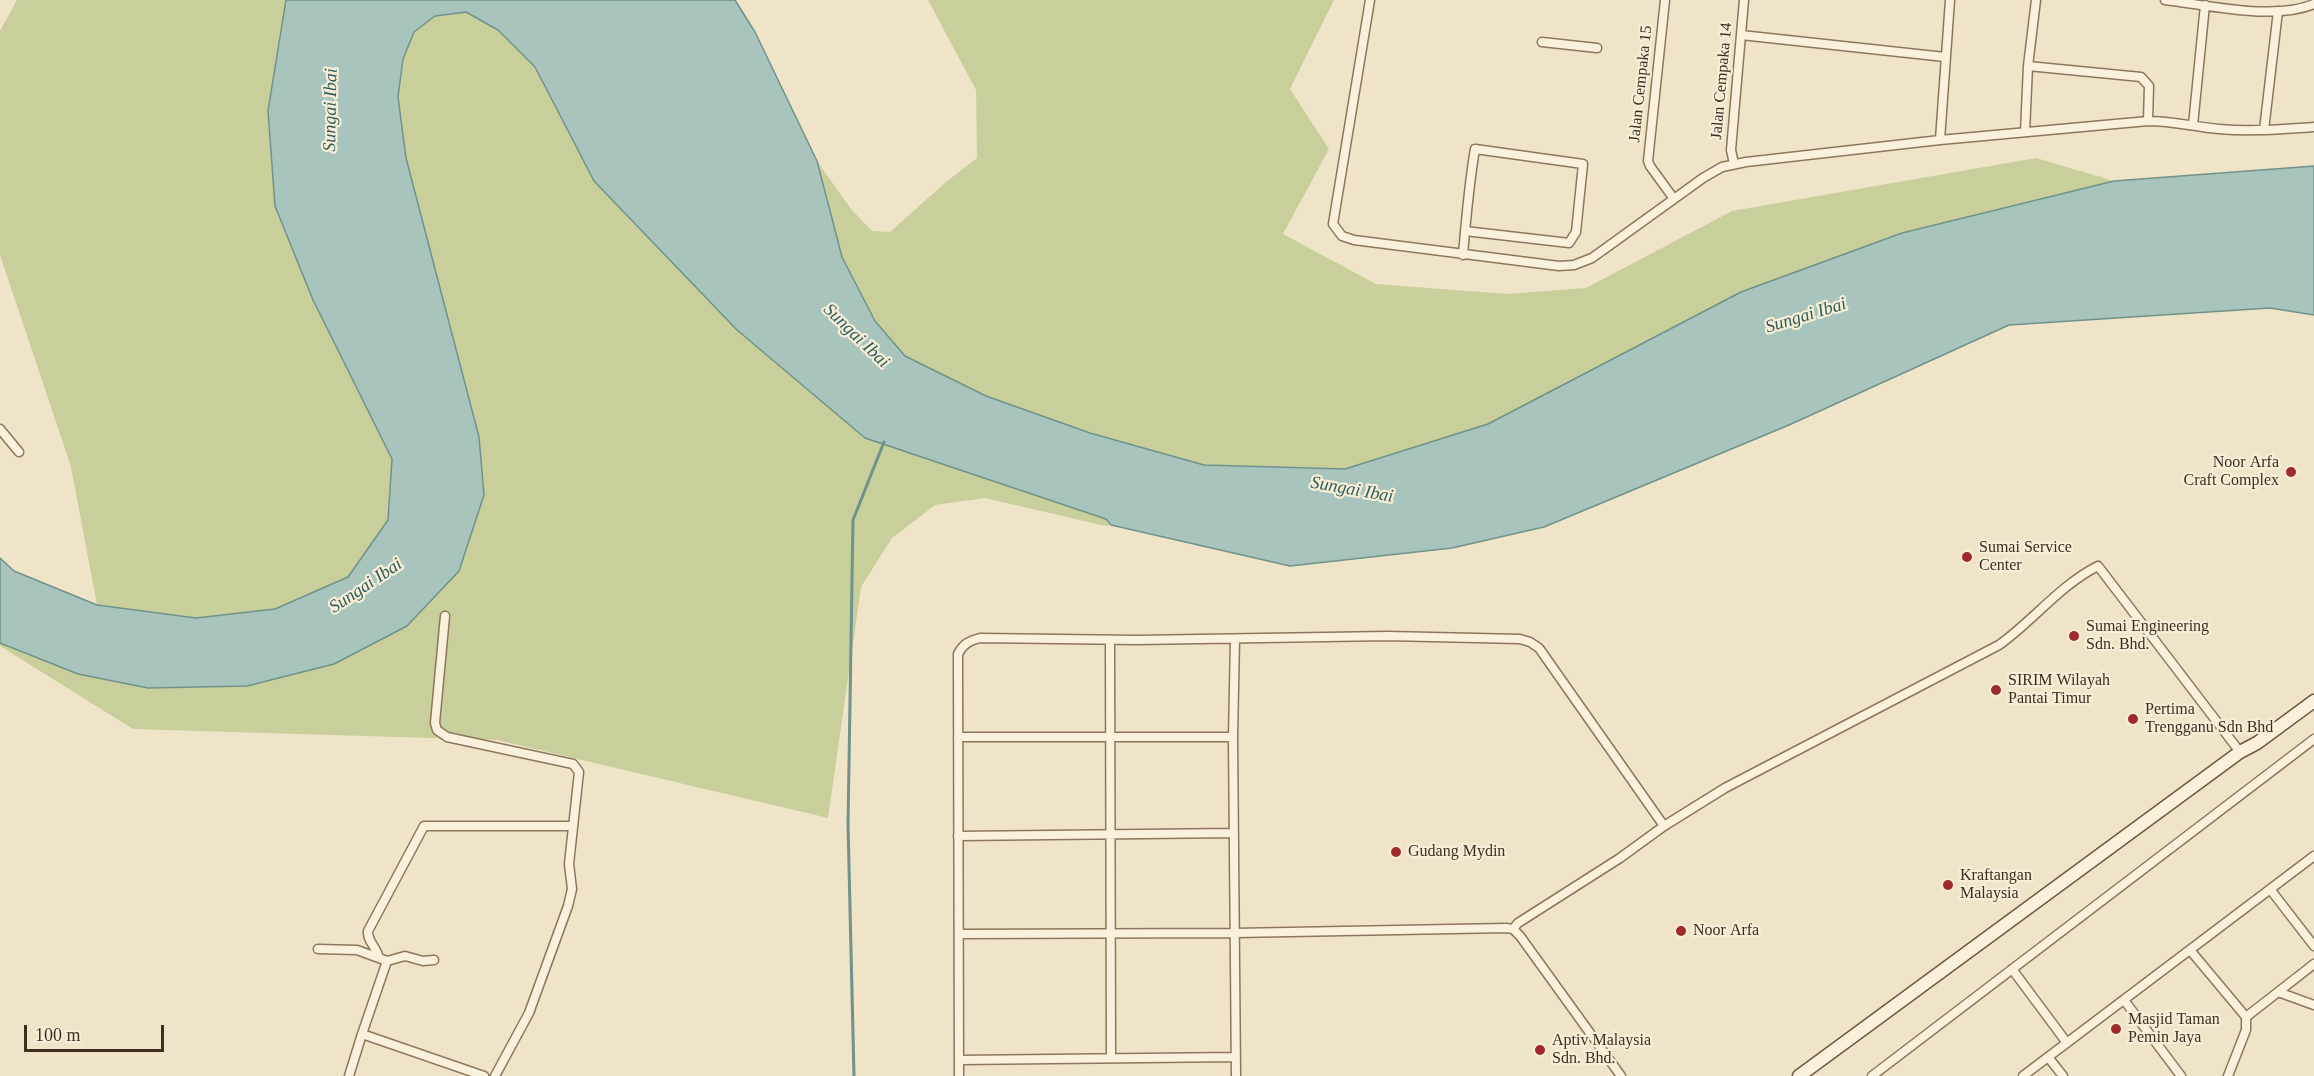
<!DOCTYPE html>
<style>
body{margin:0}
#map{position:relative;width:2314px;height:1076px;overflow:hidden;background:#f0e4c8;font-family:Georgia,serif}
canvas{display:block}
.scale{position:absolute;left:24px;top:1025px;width:140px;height:27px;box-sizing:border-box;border:3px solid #3d2e20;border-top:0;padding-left:8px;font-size:18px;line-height:21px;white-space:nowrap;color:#3d2e20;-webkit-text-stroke:4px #f7eed8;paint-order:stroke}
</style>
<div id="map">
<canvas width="2314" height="1076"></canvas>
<div class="scale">100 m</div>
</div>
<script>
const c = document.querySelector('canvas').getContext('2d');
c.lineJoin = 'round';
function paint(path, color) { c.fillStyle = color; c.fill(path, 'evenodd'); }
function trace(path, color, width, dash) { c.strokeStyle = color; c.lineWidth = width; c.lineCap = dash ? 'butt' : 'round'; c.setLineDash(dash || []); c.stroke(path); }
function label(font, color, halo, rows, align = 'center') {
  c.font = font + ' Georgia,serif'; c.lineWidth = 4.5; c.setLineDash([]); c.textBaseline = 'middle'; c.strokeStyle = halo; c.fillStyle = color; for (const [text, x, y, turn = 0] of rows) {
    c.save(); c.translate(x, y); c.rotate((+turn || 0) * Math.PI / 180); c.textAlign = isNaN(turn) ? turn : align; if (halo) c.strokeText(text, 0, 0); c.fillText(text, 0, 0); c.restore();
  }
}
paint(new Path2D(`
 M17 0H286L268 111 275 206 313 300 392 459 388 520 348 577 274 609 196 618 97 605 71 467 0 255V31Z
 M928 0H1334L1290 89 1329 149 1283 234 1376 284 1507 294 1586 288 1732 211 2036 158 2114 181 1902 233 1741 292 1488 424 1345 469 1204 465 1090 433 986 396 905 356 875 321 842 257 817 161 851 209 872 231 890 232 946 182 977 158 976 90Z
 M466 12 498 30 536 67 594 181 737 330 865 438 1106 519 1110 523 1109 526 1101 525 985 498 935 505 892 538 861 587 828 818 497 740 133 729 0 646V643L78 674 147 688 247 686 334 664 407 626 459 571 398 97 403 59 414 32 435 16Z`), '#c9cf9b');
const water = new Path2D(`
 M286 0H735L755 32 817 161 842 257 875 321 905 356 986 396 1090 433 1204 465 1345 469 1488 424 1741 292 1902 233 2114 181 2314 166V315L2270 308 2009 325 1789 425 1544 527 1452 548 1290 566 1111 525 1106 519 865 438 737 330 594 181 535 67 498 30 466 12 435 16 414 32 403 59 398 97 406 158 479 437 484 495 459 571 407 626 334 664 247 686 148 688 78 674 0 643V558L14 571 97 605 196 618 275 609 348 577 388 520 392 459 313 300 275 206 268 111Z`);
paint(water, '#a9c4bc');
trace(water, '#6f938a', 1.5);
trace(new Path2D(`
 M854 1076 848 824 853 520 884 442`), '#6f938a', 3);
const street = new Path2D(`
 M1370 0 1333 224 1342 236 1354 240 1559 266 1574 265 1592 258 1703 178 1722 167 1746 162 1940 140 2148 121C2173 121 2195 127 2219 129 2251 132 2282 129 2314 127
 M1665 0 1648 161 1650 166 1674 199
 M2165 0C2208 5 2274 21 2314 4
 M1741 35 1945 57
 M1542 42 1597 48
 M2028 66 2141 77 2149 86 2148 121
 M2193 125 2205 5
 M2264 130 2278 11
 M2025 132 2028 66 2036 0
 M1940 140 1950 0
 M1734 164 1731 150 1744 0
 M1463 255C1466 219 1469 184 1475 149L1583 164 1576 232 1569 243 1465 231
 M0 429 19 452
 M445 616 435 723 437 730 447 737 573 764 579 772 569 864 572 889 568 906 529 1013 495 1076
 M1235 639 1233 737 1236 1076
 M1110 640 1111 1058
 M958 737H1233
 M958 836 1234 833
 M2270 889 2314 946
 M1513 929 1518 923 1620 858 1664 826 1725 788 1999 645C2033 621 2060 585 2098 566L2240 752
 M959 934 1235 933 1506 928 1513 929 1520 936 1621 1076
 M318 949 357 950 387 961 405 956 423 961 434 960
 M2190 950 2246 1017V1030L2228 1076
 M379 958C377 948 367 941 368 931L424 826H573
 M2012 969 2067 1043
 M2278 992 2314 1005
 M2124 1000 2181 1076
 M2246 1017 2314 964
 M362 1034 387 961
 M2048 1057 2063 1076
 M959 1060 1236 1057
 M349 1076 362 1034 484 1076
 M959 1076 958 654C963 644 969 641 980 638L1137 640 1388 636 1520 639 1530 642 1539 648 1664 826
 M1872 1076 2314 739
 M2023 1076 2314 856`);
const secondary = new Path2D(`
 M1799 1076 2240 752 2257 743 2314 701`);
trace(street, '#8d765c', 11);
trace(secondary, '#6f573f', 15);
trace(street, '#faf1dc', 8);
trace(secondary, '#faf1dc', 12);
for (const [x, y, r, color] of [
 [2291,472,6,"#9e2a2b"],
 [1967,557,6,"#9e2a2b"],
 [2074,636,6,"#9e2a2b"],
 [1996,690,6,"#9e2a2b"],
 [2133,719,6,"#9e2a2b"],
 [1396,852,6,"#9e2a2b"],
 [1948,885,6,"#9e2a2b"],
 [1681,931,6,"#9e2a2b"],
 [2116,1029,6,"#9e2a2b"],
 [1540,1050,6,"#9e2a2b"]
]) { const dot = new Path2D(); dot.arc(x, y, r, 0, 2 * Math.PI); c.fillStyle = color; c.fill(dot); trace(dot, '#f7eed8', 2); }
label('16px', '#3d2e20', '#f7eed8', [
 ["Jalan Cempaka 14",1722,81,-85],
 ["Jalan Cempaka 15",1641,84,-84]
]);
label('16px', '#3d2e20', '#f7eed8', [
 ["Noor Arfa",2279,463,"right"],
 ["Craft Complex",2279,481,"right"],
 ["Sumai Service",1979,548],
 ["Center",1979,566],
 ["Sumai Engineering",2086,627],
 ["Sdn. Bhd.",2086,645],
 ["SIRIM Wilayah",2008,681],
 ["Pantai Timur",2008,699],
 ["Pertima",2145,710],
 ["Trengganu Sdn Bhd",2145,728],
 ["Gudang Mydin",1408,852],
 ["Kraftangan",1960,876],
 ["Malaysia",1960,894],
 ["Noor Arfa",1693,931],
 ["Masjid Taman",2128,1020],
 ["Pemin Jaya",2128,1038],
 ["Aptiv Malaysia",1552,1041],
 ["Sdn. Bhd.",1552,1059]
], 'left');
label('italic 18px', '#2f5d5a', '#f7eed8', [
 ["Sungai Ibai",331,110,-89],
 ["Sungai Ibai",1806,316,-17],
 ["Sungai Ibai",856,336,44],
 ["Sungai Ibai",1352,490,10],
 ["Sungai Ibai",366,586,-34]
]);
</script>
